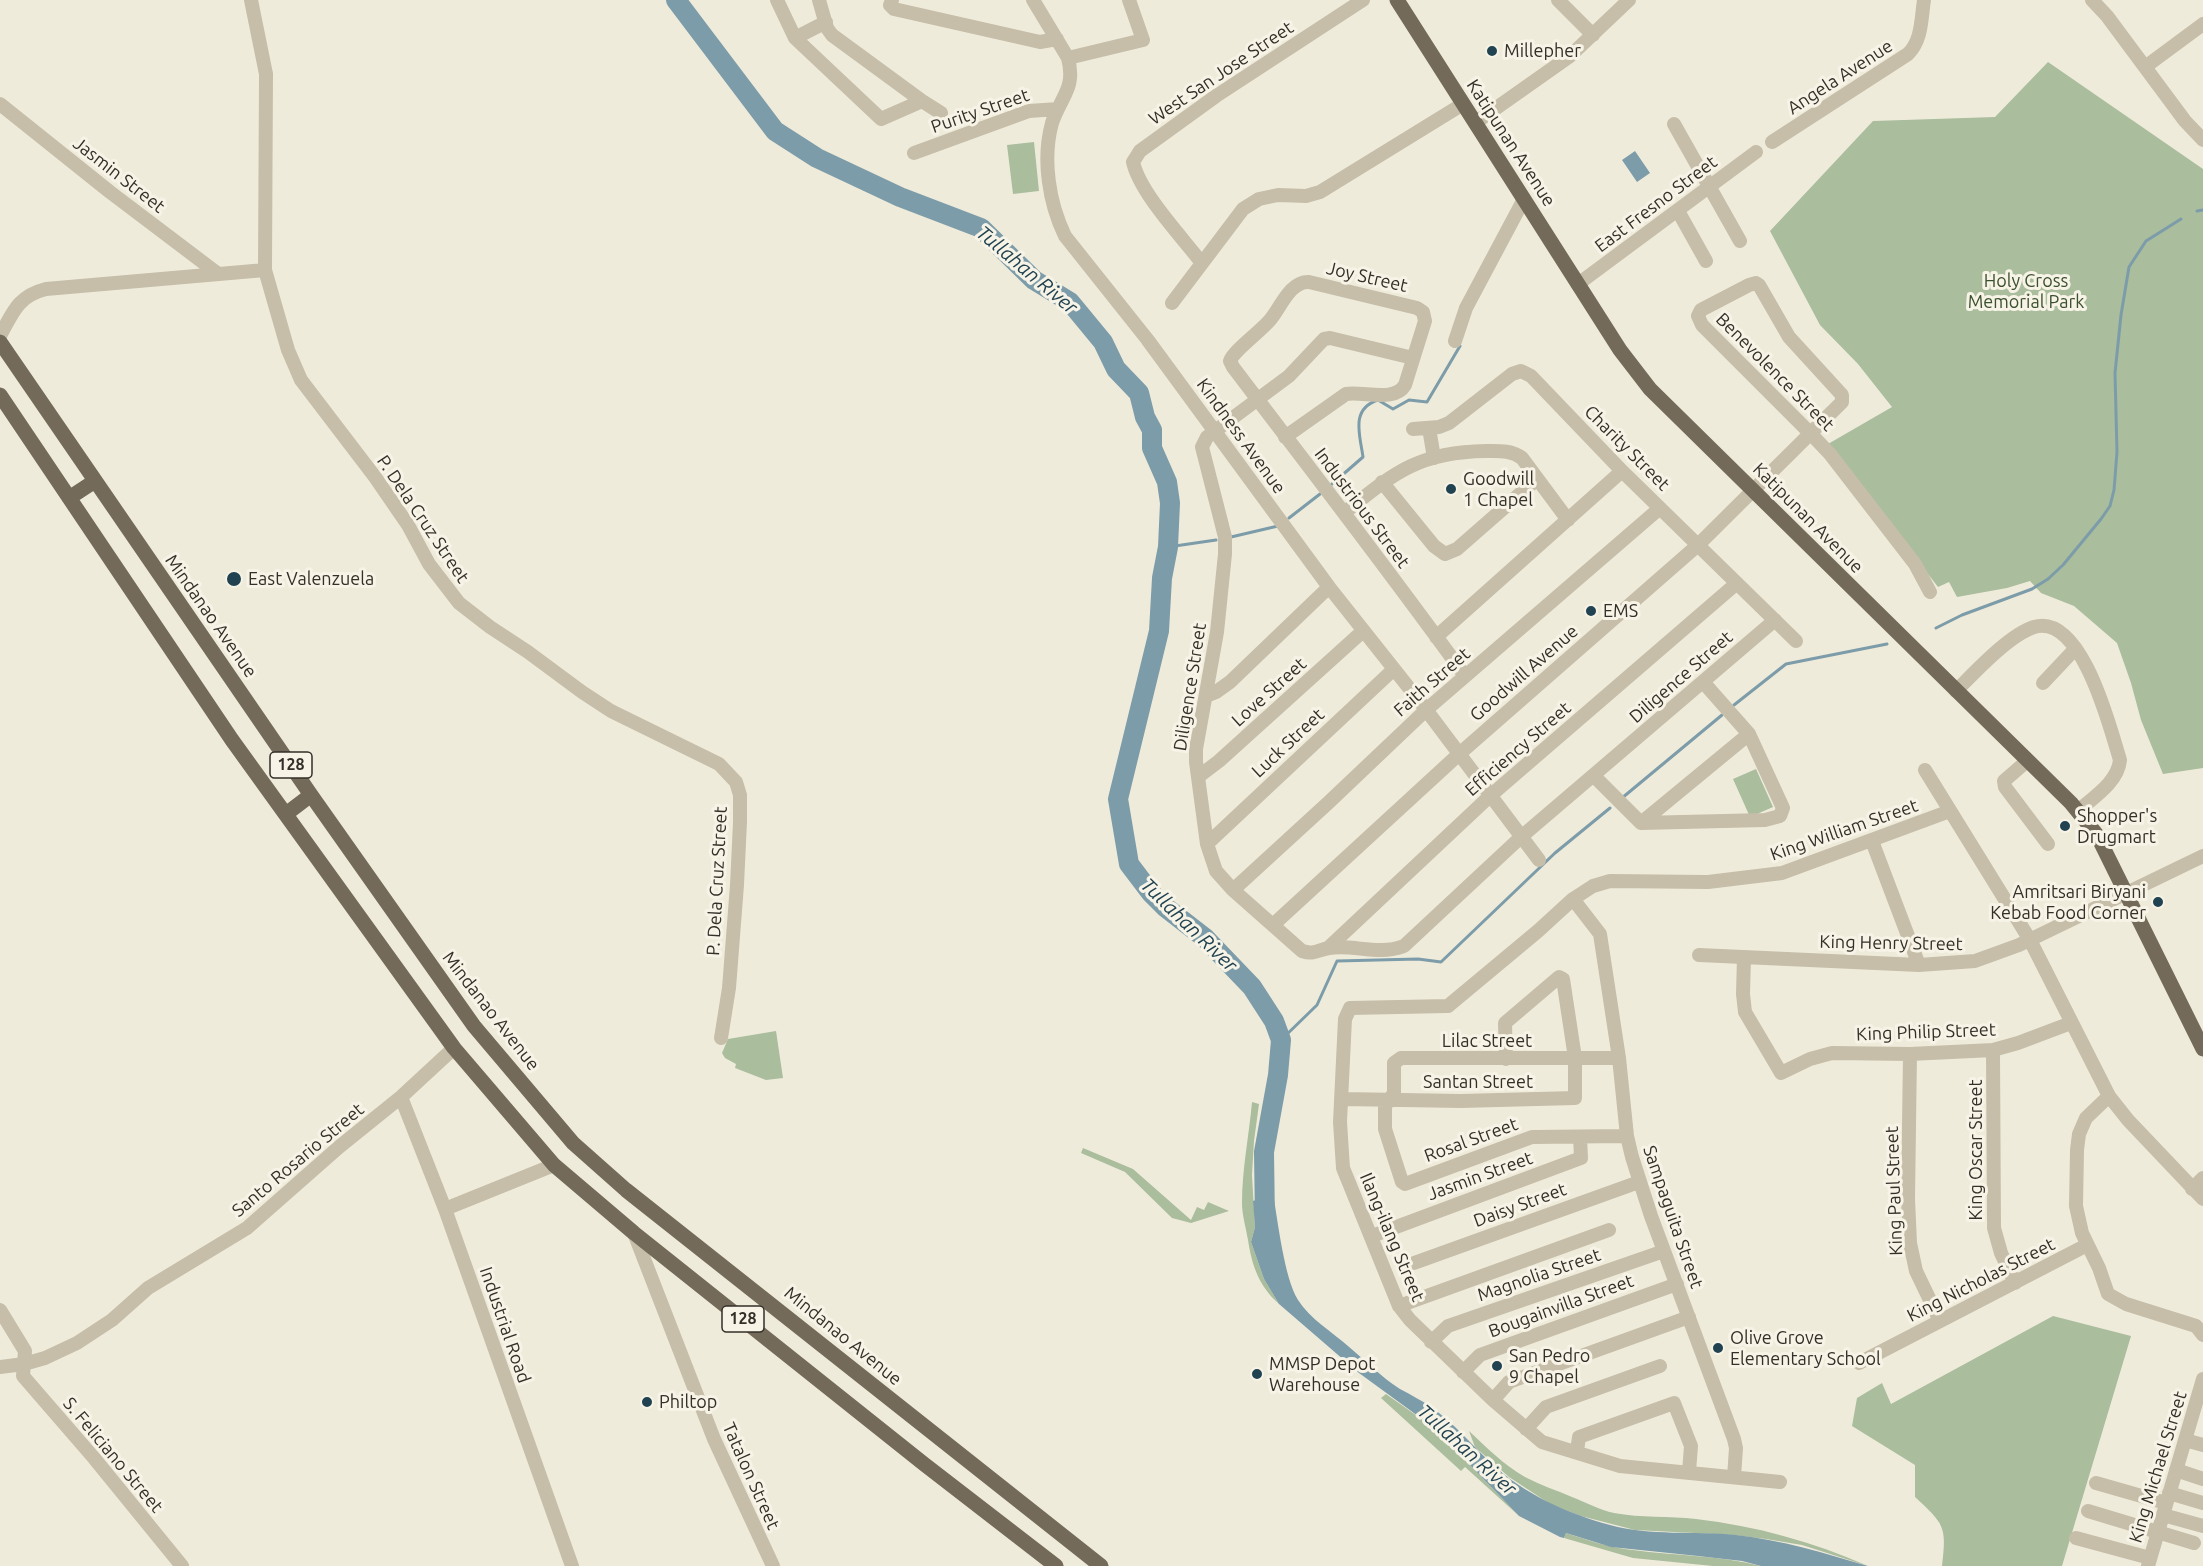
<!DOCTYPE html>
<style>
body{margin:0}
canvas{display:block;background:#efebdb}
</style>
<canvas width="2203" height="1566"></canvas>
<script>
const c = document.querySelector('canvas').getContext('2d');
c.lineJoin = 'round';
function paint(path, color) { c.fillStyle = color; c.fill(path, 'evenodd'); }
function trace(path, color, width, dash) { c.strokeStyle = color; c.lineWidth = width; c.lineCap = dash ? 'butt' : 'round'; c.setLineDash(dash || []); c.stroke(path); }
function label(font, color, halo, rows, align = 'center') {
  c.font = font + ' Ubuntu,sans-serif'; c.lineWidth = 6; c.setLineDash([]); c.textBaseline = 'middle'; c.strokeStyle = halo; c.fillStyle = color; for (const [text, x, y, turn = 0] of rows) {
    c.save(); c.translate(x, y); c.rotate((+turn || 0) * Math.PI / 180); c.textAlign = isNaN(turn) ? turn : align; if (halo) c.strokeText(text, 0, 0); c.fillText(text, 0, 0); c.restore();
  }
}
paint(new Path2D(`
 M2048 62 2203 169V768L2163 774 2141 720 2131 683 2117 643 2074 606 2041 593 2030 581 2007 588 1957 597 1949 582 1938 587 1828 444 1892 407 1858 364 1820 325 1770 231 1873 121 1995 117Z
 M1034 142 1039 191 1013 194 1007 145Z
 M1756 769 1773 807 1750 817 1733 779Z
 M776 1031 783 1078 766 1080 735 1068 736 1064 725 1058 722 1053 728 1039Z
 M1252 1102 1259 1104 1254 1141 1252 1175 1255 1227 1251 1242 1264 1279 1279 1304C1259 1286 1252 1266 1248 1240 1246 1228 1242 1215 1242 1203 1242 1169 1249 1136 1252 1102Z
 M1083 1148 1133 1169 1191 1220 1197 1207 1204 1210 1208 1202 1229 1211 1191 1223 1172 1218 1125 1172 1081 1153Z
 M2053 1316 2131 1336 2062 1566H1942C1947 1526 1944 1524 1915 1497V1465L1852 1426 1857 1398 1882 1383 1891 1404Z
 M1386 1394 1444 1435 1470 1465 1519 1516 1465 1467 1461 1471 1381 1398Z
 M1469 1431C1486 1447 1504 1465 1525 1477 1540 1485 1556 1490 1572 1497 1585 1502 1600 1510 1614 1513 1641 1518 1669 1516 1696 1519 1756 1526 1814 1542 1868 1566L1802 1545 1766 1539 1734 1535 1635 1530 1581 1516 1550 1504 1509 1477 1475 1447Z
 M1566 1533C1588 1540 1610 1548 1633 1550 1676 1556 1719 1555 1761 1566H1713L1633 1558 1564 1538Z`), '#aabd9d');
paint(new Path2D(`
 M1635 151 1650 173 1637 182 1622 160Z
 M1273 1194C1278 1221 1284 1277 1298 1300 1310 1319 1331 1331 1348 1346 1365 1360 1381 1377 1400 1389 1411 1395 1421 1400 1431 1407 1454 1423 1471 1444 1491 1463 1524 1494 1566 1513 1610 1525 1651 1536 1694 1531 1736 1535 1782 1540 1824 1553 1868 1566H1761L1742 1561 1698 1556 1611 1547 1566 1533 1564 1538 1560 1537 1519 1516 1470 1465 1444 1435 1359 1373 1279 1304 1264 1279 1251 1242 1255 1227 1253 1201Z`), '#7d9ca9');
trace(new Path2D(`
 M2197 211 2203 210
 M1332 484 1363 457C1360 435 1350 409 1378 400L1393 409 1409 400 1427 402 1460 346
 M1289 518 1320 494
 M1231 537 1278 526
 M1168 547 1216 540
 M1936 628 1962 615 2032 589 2048 579 2063 565 2101 519 2110 506 2114 490 2117 452 2115 373 2121 315 2129 267 2146 241 2181 219
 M1734 705 1786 664 1887 644
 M1622 798 1722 715
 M1281 1040 1317 1005 1337 961 1418 959 1441 962 1555 853 1610 808`), '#7d9ca9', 3);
trace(new Path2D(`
 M676 0 775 131 817 158 900 197 981 228 1034 280 1070 302 1103 342 1116 369 1139 393 1145 417 1152 430V448L1167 482 1170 503 1168 547 1162 578 1159 631 1118 799 1129 864 1151 893 1165 907 1205 938 1252 987 1274 1021 1281 1040 1278 1075 1264 1152 1265 1222`), '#7d9ca9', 20);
trace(new Path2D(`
 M251 0 266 74 265 270 288 350 301 380 375 477 408 525 429 564 459 603 490 627 528 652 582 692 611 711 719 764 736 782 740 795V822L737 885 729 988 721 1038
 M777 0 795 38 881 119 922 101
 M819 0 827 28 832 35 922 101 941 113
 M892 0 890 5 894 9 1040 42 1057 39
 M1033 0 1068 58C1076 89 1061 96 1052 123 1042 159 1049 203 1065 236L1147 339 1329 587 1421 703 1539 860
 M1558 0 1593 35
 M2092 0 2107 16 2185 121 2203 140
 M795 38 826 22
 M1068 58 1143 40 1129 0
 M2145 67 2203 24
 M0 104 110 192 217 273
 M1475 123 1570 56 1629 0
 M1674 124 1740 241
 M1772 142 1908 54C1922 40 1921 20 1924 0
 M914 153 1029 111 1058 109
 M1678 211 1706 261
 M1201 262C1181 236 1140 193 1133 162L1140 151 1216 96 1363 0
 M1578 284 1756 152
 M1172 303 1243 209 1259 199 1278 195 1306 196 1320 192 1463 104
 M0 336C13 312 18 296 46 289L265 270
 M1455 341 1466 308 1524 199
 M1413 358 1330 338 1324 339 1289 376 1207 437 1202 447 1225 537V554L1217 632 1196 749V762L1207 844 1216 871 1233 890 1302 951C1314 955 1318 950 1329 948 1355 944 1377 956 1404 946L1521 837 1775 620
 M1429 428 1434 458
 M1413 429 1439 427 1449 423 1512 374 1521 371 1531 376 1622 471 1796 641
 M1285 437 1346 394C1364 391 1394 403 1405 385L1425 321 1423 312 1417 308 1309 282C1290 281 1281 307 1270 320 1261 331 1233 351 1230 361L1233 367C1311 470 1390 572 1465 676
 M1382 482 1434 546 1445 554 1457 549 1537 479
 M1344 513C1394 473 1418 452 1486 451 1499 451 1511 450 1522 458L1568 520
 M1436 637 1622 471
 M2043 683 2075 649
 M1956 691C1975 672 2009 635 2034 627 2082 613 2110 728 2120 760 2118 782 2094 797 2078 811
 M1206 696 1216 692 1230 682 1329 587
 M2027 761 2004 781 2005 787 2048 844
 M1925 770 2030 940 2109 1096 2128 1120 2203 1199
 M1594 776 1641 823 1765 820 1780 816 1783 808 1749 734 1704 683
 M1198 777 1219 761 1363 631
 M1641 823 1749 734
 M1872 841 1919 965
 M1207 844 1394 669
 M1233 890 1328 803 1426 710 1660 508
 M1573 899 1600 934 1619 1058 1627 1136 1632 1157 1651 1216 1734 1439 1736 1448 1734 1477
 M1274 924 1458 755 1698 545 1842 402V395L1789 337 1759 285 1756 283 1749 285 1701 310 1698 316 1702 325 1811 434 1830 454 1915 564 1930 592
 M1328 948 1490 796 1737 583
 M1699 955 1919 965 1975 961 2019 945 2203 856
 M1744 957 1743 994 1745 1012 1781 1073 1810 1059 1832 1053 1910 1054 1993 1050 2018 1043 2071 1023
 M1993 1050 1994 1228 2001 1253 2015 1283
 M1910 1054 1908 1199 1910 1243 1916 1271 1940 1321
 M1619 1058H1401L1394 1063V1093L1385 1106V1129L1402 1182 1405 1184 1532 1137 1627 1136
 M2109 1096 2086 1118 2079 1134 2077 1150 2076 1206 2082 1233 2099 1268 2108 1294 2126 1304 2196 1326 2203 1335
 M401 1097 445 1209 572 1566
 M1342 1099 1461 1101 1575 1098V1058L1563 979 1559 977 1505 1023 1506 1059
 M2192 1189 2203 1178
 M445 1209 554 1165
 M634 1233 714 1439 773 1566
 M1372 1236 1581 1158 1580 1137
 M1414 1263 1639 1182
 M1399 1306 1609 1230
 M0 1310 25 1351 23 1376 94 1458 182 1566
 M1431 1342 1448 1326 1664 1251
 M1859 1363 2087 1245
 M0 1367 24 1364 45 1358 77 1343 112 1320 148 1288 247 1228 339 1147 401 1097 454 1048
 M1463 1372 1480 1355 1677 1284
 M1493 1400 1509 1382 1689 1317
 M1526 1429 1546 1407 1660 1366
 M2185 1440 2203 1445
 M1577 1451 1579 1437 1674 1403 1691 1446 1689 1472
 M2176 1470 2203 1479
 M1780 1482 1620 1466 1542 1442 1493 1400 1410 1320 1399 1306 1343 1168 1340 1122 1345 1019 1350 1008 1448 1006 1538 931 1573 899 1593 886 1610 881 1708 882 1782 873 1950 811
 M2096 1483 2166 1503
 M2169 1493 2203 1503
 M2088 1511 2194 1543
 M2163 1515 2203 1526
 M2076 1538 2150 1558
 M2148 1566 2203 1379`), '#c6bea9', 14);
trace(new Path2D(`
 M1397 0 1620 350 1650 389 2071 803 2097 835 2203 1049
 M0 342 311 795 474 1026 573 1143 626 1190 1101 1566
 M0 395 232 740 454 1048 554 1165 634 1233 924 1464 1056 1566
 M69 498 95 481
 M286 814 311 795`), '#746a5a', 15);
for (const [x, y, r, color] of [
 [1492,51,6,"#214251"],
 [1451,489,6,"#214251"],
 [234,579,8,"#214251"],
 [1591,611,6,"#214251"],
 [2065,826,6,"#214251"],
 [2158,902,6,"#214251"],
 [1718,1348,6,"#214251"],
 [1497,1366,6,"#214251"],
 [1257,1374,6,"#214251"],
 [647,1402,6,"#214251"]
]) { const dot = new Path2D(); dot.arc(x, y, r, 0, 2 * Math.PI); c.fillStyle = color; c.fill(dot); trace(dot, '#f7f4e7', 2); }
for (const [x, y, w] of [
 [291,765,42],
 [743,1319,42]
]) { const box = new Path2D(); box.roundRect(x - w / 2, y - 13, w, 26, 4.5); c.fillStyle = '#f7f4e7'; c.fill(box); trace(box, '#342f28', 1.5); }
label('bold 16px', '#342f28', null, [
 ["128",291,765],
 ["128",743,1319]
]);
label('18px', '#342f28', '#f7f4e7', [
 ["Millepher",1504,51],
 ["Goodwill",1463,479],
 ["1 Chapel",1463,500],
 ["East Valenzuela",248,579],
 ["EMS",1603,611],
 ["Shopper's",2077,816],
 ["Drugmart",2077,837],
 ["Amritsari Biryani",2146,892,"right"],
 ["Kebab Food Corner",2146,913,"right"],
 ["Olive Grove",1730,1338],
 ["Elementary School",1730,1359],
 ["San Pedro",1509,1356],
 ["9 Chapel",1509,1377],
 ["MMSP Depot",1269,1364],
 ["Warehouse",1269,1385],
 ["Philtop",659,1402]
], 'left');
label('18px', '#342f28', '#f7f4e7', [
 ["West San Jose Street",1221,73,-34],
 ["Angela Avenue",1840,77,-33],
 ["Purity Street",980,111,-19],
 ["Katipunan Avenue",1511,143,57],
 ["Jasmin Street",119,175,38],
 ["East Fresno Street",1656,204,-37],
 ["Joy Street",1367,277,13],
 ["Benevolence Street",1775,372,45],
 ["Kindness Avenue",1241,436,54],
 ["Charity Street",1627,448,45],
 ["Industrious Street",1362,508,53],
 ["Katipunan Avenue",1808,518,45],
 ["P. Dela Cruz Street",423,519,56],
 ["Mindanao Avenue",211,616,55],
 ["Goodwill Avenue",1524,673,-41],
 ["Diligence Street",1681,677,-41],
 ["Faith Street",1432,682,-41],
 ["Diligence Street",1190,687,-81],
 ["Love Street",1269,692,-42],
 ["Luck Street",1288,743,-43],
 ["Efficiency Street",1518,749,-41],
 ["King William Street",1844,830,-19],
 ["P. Dela Cruz Street",717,881,-87],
 ["King Henry Street",1891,943,1],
 ["Mindanao Avenue",491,1011,52],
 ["King Philip Street",1926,1032,-2],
 ["Lilac Street",1487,1041],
 ["Santan Street",1478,1082],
 ["Rosal Street",1471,1140,-20],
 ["King Oscar Street",1976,1150,-90],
 ["Santo Rosario Street",298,1160,-40],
 ["Jasmin Street",1480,1176,-20],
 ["King Paul Street",1894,1191,-92],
 ["Daisy Street",1520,1205,-20],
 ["Sampaguita Street",1673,1217,71],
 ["Ilang-ilang Street",1392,1237,67],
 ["Magnolia Street",1539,1275,-19],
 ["King Nicholas Street",1981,1280,-27],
 ["Bougainvilla Street",1561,1306,-20],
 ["Industrial Road",505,1325,71],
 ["Mindanao Avenue",843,1336,39],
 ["S. Feliciano Street",113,1455,50],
 ["King Michael Street",2158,1467,-73],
 ["Tatalon Street",751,1476,66]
]);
label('18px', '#3b502e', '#f7f4e7', [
 ["Holy Cross",2026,281],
 ["Memorial Park",2026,302]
]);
label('italic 20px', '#214251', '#f7f4e7', [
 ["Tullahan River",1027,270,40],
 ["Tullahan River",1189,925,44],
 ["Tullahan River",1467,1450,42]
]);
</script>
